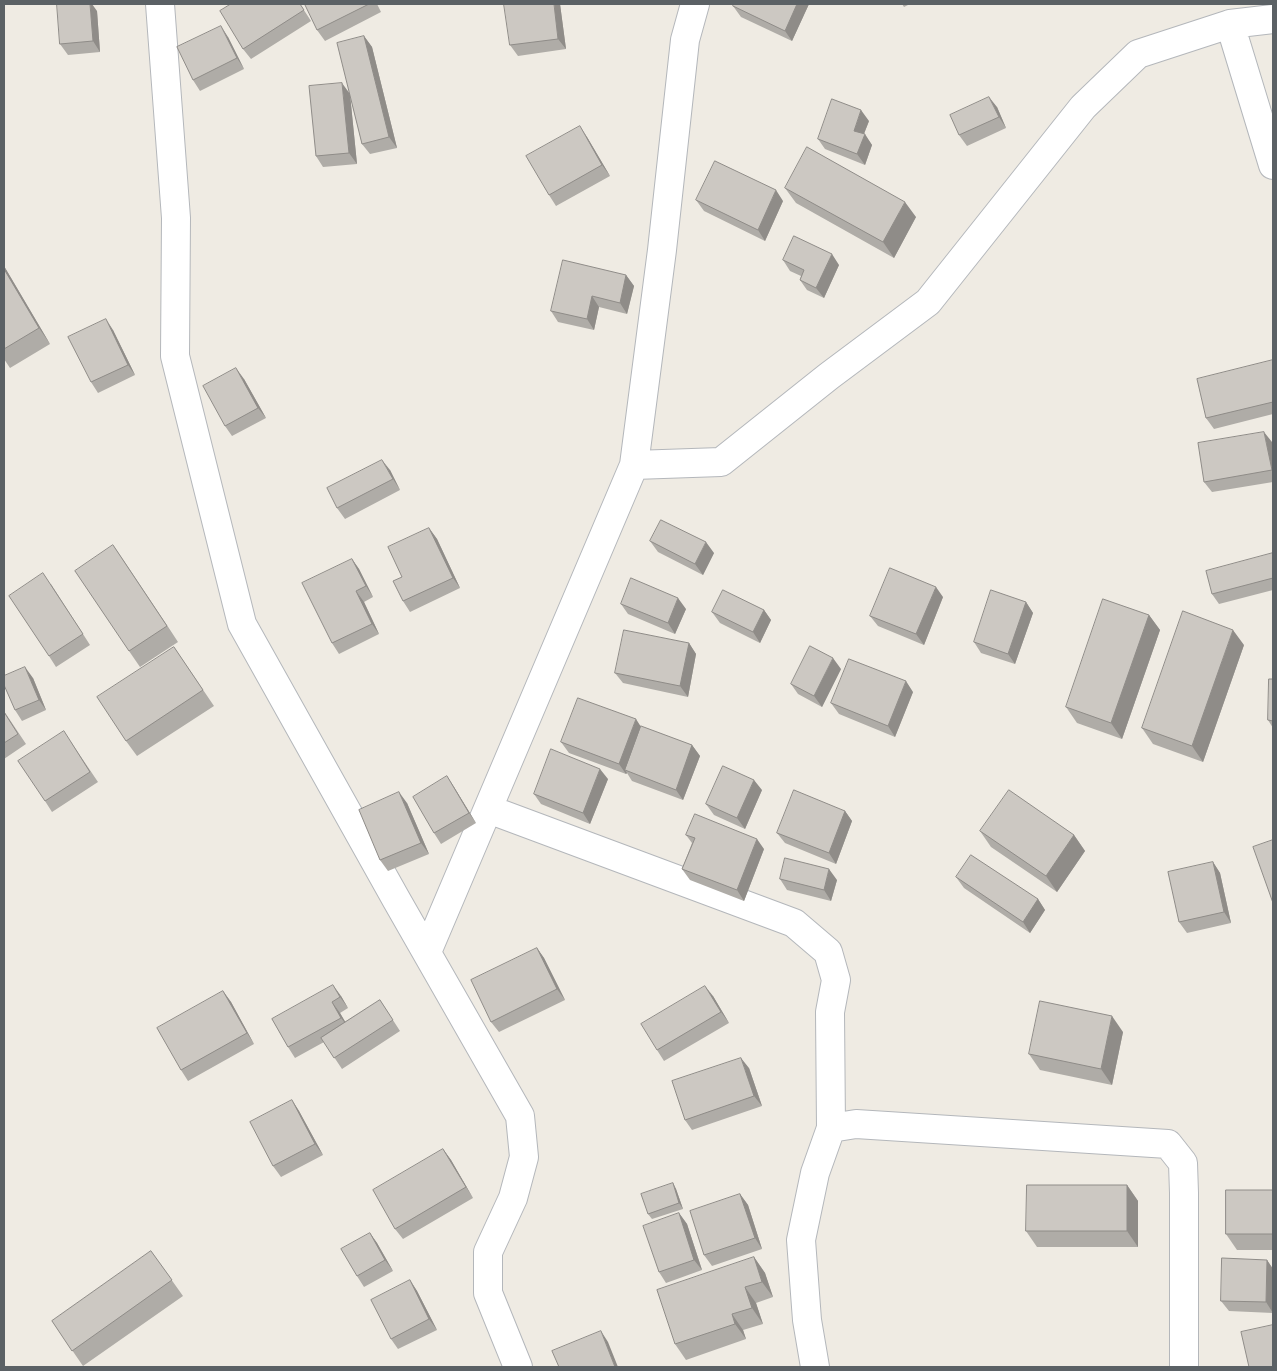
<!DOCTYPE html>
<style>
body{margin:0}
#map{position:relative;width:1277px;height:1371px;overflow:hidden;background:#efebe3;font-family:Commissioner,sans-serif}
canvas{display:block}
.frame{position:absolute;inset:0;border:5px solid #5b6165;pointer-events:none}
</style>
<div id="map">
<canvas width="1277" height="1371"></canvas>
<div class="frame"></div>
</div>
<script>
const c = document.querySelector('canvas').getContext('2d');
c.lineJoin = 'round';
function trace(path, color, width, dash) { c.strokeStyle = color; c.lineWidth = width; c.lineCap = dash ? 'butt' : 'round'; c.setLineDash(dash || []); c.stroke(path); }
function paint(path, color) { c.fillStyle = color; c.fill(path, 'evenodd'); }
const minor = new Path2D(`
 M160 4 176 218 175 356 242 624 396 899 520 1116 524 1157 513 1198 488 1252V1293L518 1367
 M1230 24 1273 165
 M634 465 721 462 829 376 928 302 1083 107 1138 54 1230 24 1273 19
 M488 809 794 923 828 952 836 980 830 1012 831 1128
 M427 952 634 465 662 250 685 40 695 4
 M815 1367 807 1320 801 1240 815 1173 831 1128 856 1124 1168 1144 1183 1163 1184 1193V1367`);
trace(minor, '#b4b7bb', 30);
trace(minor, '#fff', 28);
paint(new Path2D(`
 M231 4H300L311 21 251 59 243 49Z
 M308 4H377L381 12 325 41 317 30Z
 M560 4 566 49 518 56 510 45Z
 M809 4 792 41 741 17 733 6Z
 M902 4H910L904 7Z
 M97 11 100 52 68 55 60 44Z
 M364 36 372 47 397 148 370 154 362 144 350 95 357 164 323 167 316 156 350 93Z
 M228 37 244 69 200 91 193 80Z
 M997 107 1006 128 967 146 959 135Z
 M869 121 864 134 872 145 865 165 825 149 818 139Z
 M587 137 610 176 556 206 549 195Z
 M785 188 916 217 894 258 796 203Z
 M696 200 783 201 765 241 704 211Z
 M783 260 839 265 824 298 807 290 800 280 801 276 790 271Z
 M4 266 50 344 10 368 4 359Z
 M626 275 634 286 627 314 599 307 594 330 558 322 551 311Z
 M113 330 135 375 98 393 91 382Z
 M1273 360V414L1214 429 1206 418Z
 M244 379 266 418 232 436 225 426Z
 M1272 442 1273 450V482L1212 492 1204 482Z
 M390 470 400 490 345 519 337 508Z
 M429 528 437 539 460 588 410 612 403 601 402 577Z
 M650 541 714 553 703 575 658 552Z
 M113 545 178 642 140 667 129 651Z
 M1273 553V590L1219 604 1212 594Z
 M352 559 359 569 373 597 364 602 379 634 339 654 332 643Z
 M51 584 90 645 56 667 49 656Z
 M943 597 924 645 878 626 870 616Z
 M1026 602 1033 613 1015 664 981 653 974 642Z
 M621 604 686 609 675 634 628 614Z
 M764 610 771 620 760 643 720 623 712 612Z
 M1149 615 1160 630 1122 739 1077 723 1066 707Z
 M689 643 696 654 688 697 623 683 615 673Z
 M1244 645 1203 762 1153 744 1142 728Z
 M174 647 214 706 137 756 126 741Z
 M841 669 822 707 798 694 791 684Z
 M33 678 46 710 22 721 15 710Z
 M1273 679V728L1268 720Z
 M913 692 895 737 839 714 831 703Z
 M4 711 26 744 4 759Z
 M641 727 692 745 700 756 683 800 632 781 627 773 626 774 569 753 561 742Z
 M71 742 98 782 52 812 45 801Z
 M447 776 454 787 476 823 441 844 434 833Z
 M608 779 590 824 541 804 534 794Z
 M762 790 745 829 714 815 706 804Z
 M407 803 429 854 388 871 380 860Z
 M845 811 852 821 836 864 785 843 777 833Z
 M980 831 1074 835 1085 851 1057 892 991 847Z
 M686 835 764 849 744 901 690 880 682 869 692 843Z
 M1213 862 1220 873 1231 923 1187 933 1179 922Z
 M956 877 1038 899 1045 910 1030 933 964 888Z
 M780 879 837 880 831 901 787 890Z
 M537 948 544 958 565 1000 499 1032 491 1022Z
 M223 991 231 1002 254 1044 188 1081 181 1070Z
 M341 996 348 1008 340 1013 345 1022 380 1000 400 1031 342 1069 324 1042 295 1058 288 1047 272 1019Z
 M713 996 729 1023 664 1061 657 1050Z
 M1123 1032 1112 1085 1040 1070 1029 1054Z
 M749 1068 762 1106 692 1130 685 1120Z
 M292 1100 299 1111 323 1155 281 1177 273 1166Z
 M443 1149 451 1160 473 1198 403 1239 395 1229Z
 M673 1183 676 1189 683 1209 652 1219 648 1214Z
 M1127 1185 1138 1201V1247H1037L1026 1231Z
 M1273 1190V1250H1237L1226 1234Z
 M740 1194 748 1205 762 1249 712 1266 704 1255Z
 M679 1213 687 1224 702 1270 666 1283 659 1272Z
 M370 1233 377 1243 393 1271 364 1287 357 1276Z
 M151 1251 183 1296 83 1366 52 1321Z
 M754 1257 765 1273 773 1297 756 1303 763 1324 743 1330 746 1339 686 1360 675 1344Z
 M1267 1260 1273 1269V1313L1229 1311 1221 1301Z
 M410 1280 417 1291 437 1330 398 1349 391 1339Z`), '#afaca7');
paint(new Path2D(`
 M90 4H92L97 11 100 52 93 41Z
 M554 4H560L566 49 558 39Z
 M797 4H809L792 41 785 31Z
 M221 26 228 37 244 69 237 58Z
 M364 36 372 47 397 148 389 137Z
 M342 83 350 94 357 164 349 153Z
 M989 97 997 107 1006 128 999 117Z
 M861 110 869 121 861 141 854 131Z
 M580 126 587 137 610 176 602 165Z
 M865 134 872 145 865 165 857 154Z
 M776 190 783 201 765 241 758 230Z
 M905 202 916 217 894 258 883 242Z
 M832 254 839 265 824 298 816 288Z
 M4 266 50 344 39 328 4 269Z
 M626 275 634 286 627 314 620 303Z
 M592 296 599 307 594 330 587 319Z
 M106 319 113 330 135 375 128 365Z
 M236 368 244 379 266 418 258 408Z
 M1264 432 1272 442 1273 450V473L1272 470Z
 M382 460 390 470 400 490 393 479Z
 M429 528 437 539 460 588 453 578Z
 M706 542 714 553 703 575 695 564Z
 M113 545 124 561 178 642 167 626Z
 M352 559 359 569 373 597 366 586Z
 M936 587 943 597 924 645 916 634Z
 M356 591 364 602 379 634 372 624Z
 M678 598 686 609 675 634 668 623Z
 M1026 602 1033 613 1015 664 1008 654Z
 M764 610 771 620 760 643 753 632Z
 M1149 615 1160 630 1122 739 1111 723Z
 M1233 630 1244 645 1203 762 1192 746Z
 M689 643 696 654 688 697 680 686Z
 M833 658 841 669 822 707 814 696Z
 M25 667 33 678 46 710 39 700Z
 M906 681 913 692 895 737 888 726Z
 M636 719 643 730 625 770 627 773 626 774 619 764Z
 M692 745 700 756 683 800 676 790Z
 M600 769 608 779 590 824 583 813Z
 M447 776 454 787 476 823 469 813Z
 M754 780 762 790 745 829 737 818Z
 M399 792 407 803 429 854 421 843Z
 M845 811 852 821 836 864 829 853Z
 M1074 835 1085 851 1057 892 1046 876Z
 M757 839 764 849 744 901 737 890Z
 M1213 862 1220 873 1231 923 1224 912Z
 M829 869 837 880 831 901 824 890Z
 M1038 899 1045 910 1030 933 1023 922Z
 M537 948 544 958 565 1000 557 989Z
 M333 985 341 996 348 1008 340 997Z
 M705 986 713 996 729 1023 721 1012Z
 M223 991 231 1002 254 1044 247 1033Z
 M332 1002 340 1013 349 1028 341 1018Z
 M1112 1016 1123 1032 1112 1085 1101 1069Z
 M741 1058 749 1068 762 1106 754 1096Z
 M292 1100 299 1111 323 1155 315 1144Z
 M443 1149 451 1160 473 1198 466 1187Z
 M673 1183 676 1189 683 1209 679 1203Z
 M1127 1185 1138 1201V1247L1127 1231Z
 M740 1194 748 1205 762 1249 755 1238Z
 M679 1213 687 1224 702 1270 694 1260Z
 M370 1233 377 1243 393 1271 385 1260Z
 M754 1257 765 1273 773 1297 762 1282Z
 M1267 1260 1273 1269V1313L1266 1302Z
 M410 1280 417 1291 437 1330 429 1319Z
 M745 1287 756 1303 763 1324 752 1308Z
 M732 1314 743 1330 746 1339 735 1324Z
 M601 1331 608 1342 618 1367H615Z`), '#8f8c88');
const building = new Path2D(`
 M57 4H90L93 41 60 44Z
 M231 4H300L304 10 243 49 220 11Z
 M308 4H369L317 30 305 5Z
 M504 4H554L558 39 510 45Z
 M734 4H797L785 31 733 6Z
 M221 26 237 58 193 80 177 47Z
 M364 36 389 137 362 144 337 43Z
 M342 83 349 153 316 156 309 86Z
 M989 97 999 117 959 135 950 115Z
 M832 99 861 110 854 131 865 134 857 154 818 139Z
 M580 126 602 165 549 195 526 156Z
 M807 147 905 202 883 242 785 188Z
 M715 161 776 190 758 230 696 200Z
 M794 236 832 254 816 288 800 280 804 270 783 260Z
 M563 260 626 275 620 303 592 296 587 319 551 311Z
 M4 269 39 328 4 349Z
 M106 319 128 365 91 382 68 337Z
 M1273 360V402L1206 418 1197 379Z
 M236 368 258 408 225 426 203 386Z
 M1264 432 1272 470 1204 482 1198 443Z
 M382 460 393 479 337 508 327 488Z
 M661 520 706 542 695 564 650 541Z
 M429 528 453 578 403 601 393 581 402 577 388 547Z
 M113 545 167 626 129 651 75 571Z
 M1273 553V578L1212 594 1206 571Z
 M352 559 366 586 356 591 372 624 332 643 302 583Z
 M890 568 936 587 916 634 870 616Z
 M43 573 83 634 49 656 9 596Z
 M631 578 678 598 668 623 621 604Z
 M723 590 764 610 753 632 712 612Z
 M991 590 1026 602 1008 654 974 642Z
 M1103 599 1149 615 1111 723 1066 707Z
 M1183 611 1233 630 1192 746 1142 728Z
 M624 630 689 643 680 686 615 673Z
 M810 646 833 658 814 696 791 684Z
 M174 647 203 690 126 741 97 697Z
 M849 659 906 681 888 726 831 703Z
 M25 667 39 700 15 710 4 685V676Z
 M1269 679H1273V721L1268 720Z
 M578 698 636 719 619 764 561 742Z
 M4 712 18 734 4 743Z
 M641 726 692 745 676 790 625 770Z
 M64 731 90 772 45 801 18 761Z
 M551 749 600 769 583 813 534 794Z
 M723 766 754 780 737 818 706 804Z
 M447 776 469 813 434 833 413 797Z
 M794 790 845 811 829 853 777 833Z
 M1009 790 1074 835 1046 876 980 831Z
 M399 792 421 843 380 860 359 810Z
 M695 814 757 839 737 890 682 869 695 838 686 835Z
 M1273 840V903L1253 847Z
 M971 855 1038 899 1023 922 956 877Z
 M785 858 829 869 824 890 780 879Z
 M1213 862 1224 912 1179 922 1168 872Z
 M537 948 557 989 491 1022 471 980Z
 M333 985 340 997 332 1002 341 1018 288 1047 272 1019Z
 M705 986 721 1012 657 1050 641 1024Z
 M223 991 247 1033 181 1070 157 1028Z
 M380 1000 393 1020 334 1058 321 1038Z
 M1040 1001 1112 1016 1101 1069 1029 1054Z
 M741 1058 754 1096 685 1120 672 1081Z
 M292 1100 315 1144 273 1166 250 1122Z
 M443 1149 466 1187 395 1229 373 1190Z
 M673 1183 679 1203 648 1214 641 1194Z
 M1027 1185H1127V1231H1026Z
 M1226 1190H1273V1234H1226Z
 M740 1194 755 1238 704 1255 690 1211Z
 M679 1213 694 1260 659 1272 643 1226Z
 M370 1233 385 1260 357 1276 341 1249Z
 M151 1251 172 1280 72 1351 52 1321Z
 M754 1257 762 1282 745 1287 752 1308 732 1314 735 1324 675 1344 657 1290Z
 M1222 1258 1267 1260 1266 1302 1221 1301Z
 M410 1280 429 1319 391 1339 371 1300Z
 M1273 1325V1367H1249L1241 1332Z
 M601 1331 615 1367H559L552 1351Z`);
paint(building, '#ccc8c2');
trace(building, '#8f8c88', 1);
</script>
